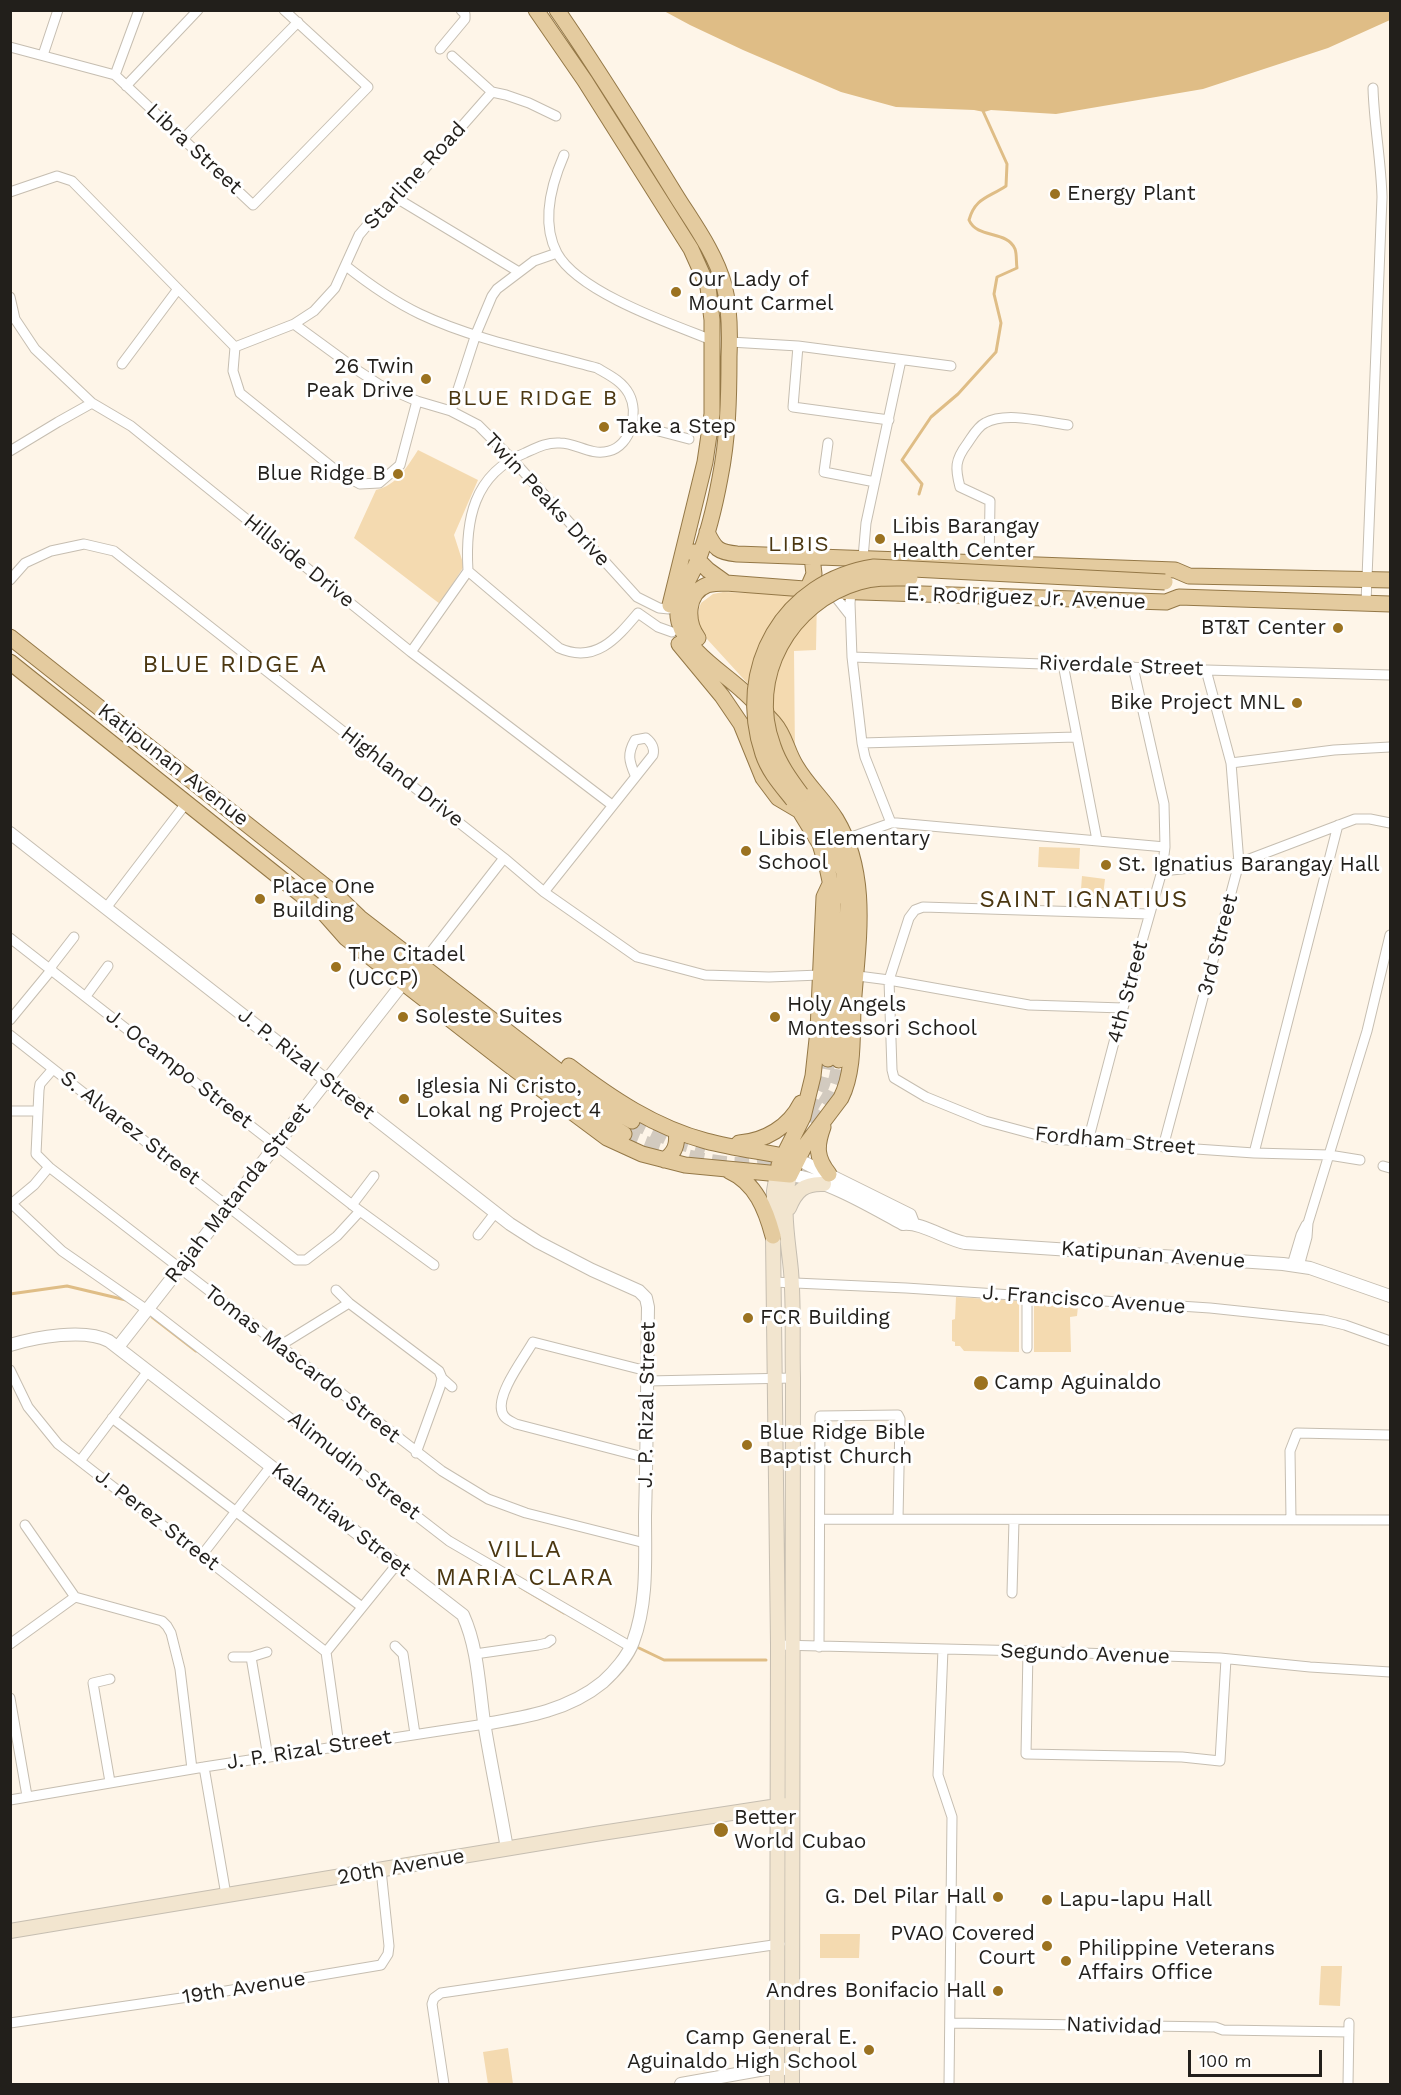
<!DOCTYPE html>
<style>
body{margin:0}
#map{position:relative;width:1401px;height:2095px;overflow:hidden;background:#fef5e8;font-family:"Work Sans",sans-serif}
canvas{display:block}
.frame{position:absolute;inset:0;border:12px solid #221f1b;pointer-events:none}
.scale{position:absolute;left:1188px;top:2050px;width:134px;height:27px;box-sizing:border-box;border:3px solid #221f1b;border-top:0;padding-left:8px;font-size:18px;line-height:21px;white-space:nowrap;color:#221f1b;-webkit-text-stroke:4px #fff;paint-order:stroke}
</style>
<div id="map">
<canvas width="1401" height="2095"></canvas>
<div class="frame"></div>
<div class="scale">100 m</div>
</div>
<script>
const c = document.querySelector('canvas').getContext('2d');
c.lineJoin = 'round';
function paint(path, color) { c.fillStyle = color; c.fill(path, 'evenodd'); }
function trace(path, color, width, dash) { c.strokeStyle = color; c.lineWidth = width; c.lineCap = dash ? 'butt' : 'round'; c.setLineDash(dash || []); c.stroke(path); }
function label(font, color, halo, rows, align = 'center') {
  c.font = font + ' "Work Sans",sans-serif'; c.lineWidth = 6; c.setLineDash([]); c.textBaseline = 'middle'; c.strokeStyle = halo; c.fillStyle = color; for (const [text, x, y, turn = 0] of rows) {
    c.save(); c.translate(x, y); c.rotate((+turn || 0) * Math.PI / 180); c.textAlign = isNaN(turn) ? turn : align; if (halo) c.strokeText(text, 0, 0); c.fillText(text, 0, 0); c.restore();
  }
}
paint(new Path2D(`
 M418 450 478 480 454 535 464 566 440 604 354 538 376 490C397 485 407 467 418 450Z
 M723 592 817 595 816 650 794 651 795 757 781 720 707 639C699 627 695 617 701 603L713 594Z
 M1039 847 1080 848 1079 869 1038 867Z
 M1082 876 1105 879 1102 904 1080 902Z
 M956 1297 1019 1301V1352L964 1351 960 1346H955V1342L952 1341V1320L955 1319Z
 M1034 1302 1068 1303V1306H1078L1077 1316 1070 1317 1071 1352H1034Z
 M820 1934H860L859 1958H820Z
 M1321 1966H1342L1340 2006 1319 2005Z
 M508 2048 513 2084H488L483 2052Z`), '#f4dab0');
paint(new Path2D(`
 M1390 10V20L1328 48 1203 89 1056 114 991 110 984 112 974 110 896 107 841 92 743 50 690 25 664 11Z`), '#dfbd86');
trace(new Path2D(`
 M919 494 922 484 902 460 931 417 958 394 996 352 1001 323 994 294 997 277 1017 268C1016 263 1017 254 1015 249 1007 230 977 239 969 220 975 198 988 198 1006 186L1007 164 983 111
 M10 1294 67 1286 126 1300
 M152 1317 196 1351
 M498 1574 564 1613
 M639 1648 664 1660H766`), '#dfbd86', 3);
trace(new Path2D(`
 M808 1111C820 1094 826 1079 828 1059
 M632 1121 672 1140 705 1150
 M624 1134C658 1151 731 1173 767 1161 787 1155 803 1134 815 1118 830 1097 837 1086 839 1060`), '#d2cabf', 15, [15, 8]);
const minor = new Path2D(`
 M10 47 115 75 253 205 368 87 284 10
 M440 49 465 19V14L461 10
 M43 55 58 10
 M452 56 492 92 506 95 529 103 556 116
 M115 75 139 10
 M126 86 198 10
 M184 138 298 22
 M564 155C551 185 541 223 557 253 578 292 671 324 712 340
 M10 192 57 176 72 181 235 347
 M398 199 519 272
 M346 266C370 285 393 301 420 314 475 340 539 352 597 368 609 375 622 381 629 394 639 413 631 445 609 451 590 456 577 443 560 443 547 442 536 448 525 453 473 474 465 521 468 571L559 648C595 664 616 639 638 613
 M10 297 15 319 35 349 92 403 131 426 411 652 612 805
 M294 324 357 370 380 385 417 401 451 411 478 425 511 458 637 597 659 608 669 609
 M730 342 798 346 951 366
 M798 346 793 407 889 420
 M235 347 294 324 314 311 335 288 359 235 370 222 398 199 492 92
 M235 347 233 371 240 393 338 472 360 484 379 483 400 465 417 401
 M122 364 178 289
 M451 411 476 334 492 296 497 289 534 261 557 253
 M632 424 689 439
 M828 443 824 472 875 482
 M10 451 58 422 92 403
 M863 558 866 523 901 360
 M989 565 990 501 960 487C955 468 955 460 967 444 972 437 977 427 985 423 1006 411 1044 422 1068 425
 M10 580 25 563 51 551 84 544 114 551 504 858 544 892 637 957 705 975 769 977 820 975
 M831 591 849 614
 M851 592 850 603 852 657 862 743 865 757 891 823
 M1366 603 1382 197C1381 160 1374 124 1373 88
 M638 613 658 627 672 632
 M411 652 468 571
 M852 657 1206 670 1390 675
 M1063 664 1097 840
 M862 743 1076 737
 M1231 763 1334 750 1390 747
 M846 839 891 823H897L1165 847
 M1162 871 1239 863 1355 819H1370L1390 823
 M544 892 653 755C655 747 651 742 646 738L635 740C627 754 629 761 635 775
 M106 908 187 802
 M1149 914 923 907 915 910 909 918 889 980 892 1070 894 1078 926 1097 953 1108 985 1121 1052 1139 1254 1153 1329 1155 1360 1160
 M10 938 360 1211 434 1265
 M427 957 504 858
 M50 968 74 937
 M858 976 889 980 1029 1005 1123 1008
 M86 996 108 966
 M10 1020 52 969
 M10 1035 296 1260H306L337 1236 360 1211
 M53 1069 40 1084 39 1090 36 1154 49 1167 442 1471 488 1499 526 1513 645 1543
 M10 1111H38
 M1088 1141 1123 1008 1162 871 1165 847 1164 804 1133 667
 M1163 1147 1239 863 1231 763 1206 670
 M1254 1153 1338 825
 M1383 1166 1390 1168
 M12 1204 62 1251 147 1310
 M10 1205 34 1185 49 1167
 M352 1205 374 1176
 M478 1235 495 1213
 M1292 1265 1301 1235 1306 1225
 M1299 1266 1307 1237 1308 1223 1367 1031 1390 935
 M773 1282 906 1288 1210 1308 1324 1320 1345 1325 1390 1341
 M336 1290 349 1303 439 1371 442 1378 440 1387 416 1453
 M148 1308 449 1541 631 1647
 M281 1345 349 1303
 M1027 1348V1296
 M10 1370 28 1407 58 1444 326 1652
 M442 1378 452 1387
 M647 1381 793 1378
 M112 1418 362 1607
 M647 1458 516 1424C510 1421 504 1419 502 1412 496 1394 524 1358 533 1342L647 1371
 M80 1461 148 1371
 M820 1519 1390 1520
 M1291 1519 1290 1451 1297 1433 1390 1435
 M25 1525 75 1597
 M202 1555 271 1466
 M1012 1593 1014 1520
 M10 1644 75 1597 162 1621 167 1626 171 1633 180 1669 192 1769
 M778 1645 1028 1651 1220 1658 1310 1667 1390 1672
 M395 1646 403 1654 415 1734
 M819 1647 820 1416 898 1415 900 1419 898 1519
 M943 1649 938 1775 952 1817 949 2084
 M1028 1651 1026 1754 1182 1757 1220 1761 1226 1659
 M475 1654 538 1645 547 1643 551 1640
 M233 1657H251L267 1652
 M251 1657 268 1757
 M110 1679 93 1683 110 1782
 M10 1698 27 1796
 M339 1745 326 1652 398 1563
 M204 1767 226 1895
 M10 1800 204 1767 485 1724
 M10 2023 202 1995 381 1965 388 1954 389 1946 381 1870
 M951 2023 1215 2027 1223 2030 1349 2032
 M444 2084 432 2004 434 1998 441 1993 780 1944
 M1348 2084 1349 2023`);
const tertiary = new Path2D(`
 M10 833 510 1224 538 1242 592 1270 639 1291 646 1298 648 1307C647 1377 647 1446 645 1516 645 1559 648 1602 633 1642 628 1656 614 1672 603 1682 569 1710 527 1717 485 1724
 M797 1159 910 1215 913 1223
 M790 1175C825 1179 872 1207 903 1224 922 1222 945 1239 965 1243L1283 1264 1310 1268 1390 1296
 M10 1345C36 1337 85 1328 109 1341L463 1615C478 1648 479 1687 484 1722 491 1765 500 1807 507 1849
 M118 1347 403 983
 M681 2084 765 2069H784`);
const secondary = new Path2D(`
 M777 1173 774 1191 773 1238 778 1645 777 2084
 M790 1175C781 1207 788 1239 791 1271 794 1307 792 1343 793 1378L792 2084
 M789 1208C796 1191 804 1183 824 1184
 M10 1931 595 1834 784 1805`);
const primary = new Path2D(`
 M536 10 585 81 691 249 708 287 712 320V414L705 462 670 605
 M707 532C715 549 718 552 737 554L1175 570 1189 576 1390 580
 M694 552 698 560 708 570 726 583 831 591 1166 602 1179 597 1390 604
 M807 590 814 574 812 557
 M10 637 335 894 360 918 600 1103 632 1121
 M698 638C686 622 686 593 707 585 713 583 720 583 726 583
 M679 644 722 696 741 724 763 778 778 798 800 811
 M10 662 323 912 352 929 594 1116 624 1134
 M801 794C830 833 845 853 848 904L839 1060
 M795 803 820 844 827 867 833 895 828 1059
 M323 912 346 938 509 1065 607 1138 642 1154 685 1165 790 1175 804 1147 841 1098C854 1072 852 1038 853 1009 857 945 871 877 836 819 824 800 807 785 796 766 787 752 785 735 774 723 764 712 755 702 744 692 723 672 687 652 679 622 673 599 690 580 698 560 708 534 715 505 720 478 728 438 729 398 729 357 730 334 730 308 724 285 715 251 690 219 672 189 635 129 598 69 557 10
 M569 1066C611 1098 654 1127 706 1141 736 1149 767 1152 797 1159
 M823 1127C816 1146 816 1158 829 1174
 M739 1143C765 1141 789 1127 801 1103
 M664 1160C675 1153 678 1144 676 1132
 M779 1165 803 1117 813 1076 818 1030 824 897 831 882
 M729 1171C756 1183 766 1210 773 1236`);
trace(minor, '#c6beb1', 11);
trace(tertiary, '#c6beb1', 14);
trace(secondary, '#c6beb1', 16);
trace(primary, '#947847', 17);
trace(minor, '#fff', 9);
trace(tertiary, '#fff', 12);
trace(secondary, '#f2e5cf', 14);
trace(primary, '#e4cb9f', 15);
const primaryBridge = new Path2D(`
 M801 794C790 779 779 764 773 746 747 677 790 602 859 582 876 577 892 578 910 578
 M793 800C782 786 769 772 763 754 734 668 783 581 874 567L1165 582`);
trace(primaryBridge, '#947847', 17, []);
trace(primaryBridge, '#e4cb9f', 15);
for (const [x, y, r, color] of [
 [1055,194,6,"#9b7220"],
 [676,292,6,"#9b7220"],
 [426,379,6,"#9b7220"],
 [604,427,6,"#9b7220"],
 [398,474,6,"#9b7220"],
 [880,539,6,"#9b7220"],
 [1338,628,6,"#9b7220"],
 [1297,703,6,"#9b7220"],
 [746,851,6,"#9b7220"],
 [1106,865,6,"#9b7220"],
 [260,899,6,"#9b7220"],
 [336,967,6,"#9b7220"],
 [403,1017,6,"#9b7220"],
 [775,1017,6,"#9b7220"],
 [404,1099,6,"#9b7220"],
 [748,1318,6,"#9b7220"],
 [981,1383,8,"#9b7220"],
 [747,1445,6,"#9b7220"],
 [721,1830,8,"#9b7220"],
 [998,1897,6,"#9b7220"],
 [1047,1900,6,"#9b7220"],
 [1047,1946,6,"#9b7220"],
 [1066,1961,6,"#9b7220"],
 [998,1991,6,"#9b7220"],
 [869,2050,6,"#9b7220"]
]) { const dot = new Path2D(); dot.arc(x, y, r, 0, 2 * Math.PI); c.fillStyle = color; c.fill(dot); trace(dot, '#fff', 2); }
label('21px', '#221f1b', '#fff', [
 ["Libra Street",194,149,43],
 ["Starline Road",415,176,-47],
 ["Twin Peaks Drive",547,500,47],
 ["Hillside Drive",299,561,39],
 ["E. Rodriguez Jr. Avenue",1026,598,2],
 ["Riverdale Street",1121,666,2],
 ["Katipunan Avenue",173,765,38],
 ["Highland Drive",402,777,38],
 ["3rd Street",1218,945,-75],
 ["4th Street",1128,992,-75],
 ["J. P. Rizal Street",306,1064,38],
 ["J. Ocampo Street",179,1069,38],
 ["S. Alvarez Street",130,1128,38],
 ["Fordham Street",1115,1141,5],
 ["Rajah Matanda Street",238,1193,-52],
 ["Katipunan Avenue",1153,1255,4],
 ["J. Francisco Avenue",1084,1300,4],
 ["Tomas Mascardo Street",302,1364,38],
 ["J. P. Rizal Street",647,1405,-89],
 ["Alimudin Street",354,1466,38],
 ["J. Perez Street",157,1520,38],
 ["Kalantiaw Street",341,1520,38],
 ["Segundo Avenue",1085,1654,2],
 ["J. P. Rizal Street",309,1750,-9],
 ["20th Avenue",401,1867,-10],
 ["19th Avenue",244,1988,-9],
 ["Natividad",1114,2026,2]
]);
label('21px', '#221f1b', '#fff', [
 ["Energy Plant",1067,194],
 ["Our Lady of",688,280],
 ["Mount Carmel",688,304],
 ["26 Twin",414,367,"right"],
 ["Peak Drive",414,391,"right"],
 ["Take a Step",616,427],
 ["Blue Ridge B",386,474,"right"],
 ["Libis Barangay",892,527],
 ["Health Center",892,551],
 ["BT&T Center",1326,628,"right"],
 ["Bike Project MNL",1285,703,"right"],
 ["Libis Elementary",758,839],
 ["School",758,863],
 ["St. Ignatius Barangay Hall",1118,865],
 ["Place One",272,887],
 ["Building",272,911],
 ["The Citadel",348,955],
 ["(UCCP)",348,979],
 ["Holy Angels",787,1005],
 ["Montessori School",787,1029],
 ["Soleste Suites",415,1017],
 ["Iglesia Ni Cristo,",416,1087],
 ["Lokal ng Project 4",416,1111],
 ["FCR Building",760,1318],
 ["Camp Aguinaldo",994,1383],
 ["Blue Ridge Bible",759,1433],
 ["Baptist Church",759,1457],
 ["Better",734,1818],
 ["World Cubao",734,1842],
 ["G. Del Pilar Hall",986,1897,"right"],
 ["Lapu-lapu Hall",1059,1900],
 ["PVAO Covered",1035,1934,"right"],
 ["Court",1035,1958,"right"],
 ["Philippine Veterans",1078,1949],
 ["Affairs Office",1078,1973],
 ["Andres Bonifacio Hall",986,1991,"right"],
 ["Camp General E.",857,2038,"right"],
 ["Aguinaldo High School",857,2062,"right"]
], 'left');
c.letterSpacing = '1.5px';
label('22px', '#4b3711', '#fff', [
 ["BLUE RIDGE B",533,399],
 ["LIBIS",799,545]
]);
c.letterSpacing = '0px';
c.letterSpacing = '1.5px';
label('24px', '#4b3711', '#fff', [
 ["BLUE RIDGE A",235,665],
 ["SAINT IGNATIUS",1084,900],
 ["VILLA",525,1550],
 ["MARIA CLARA",525,1578]
]);
c.letterSpacing = '0px';
</script>
